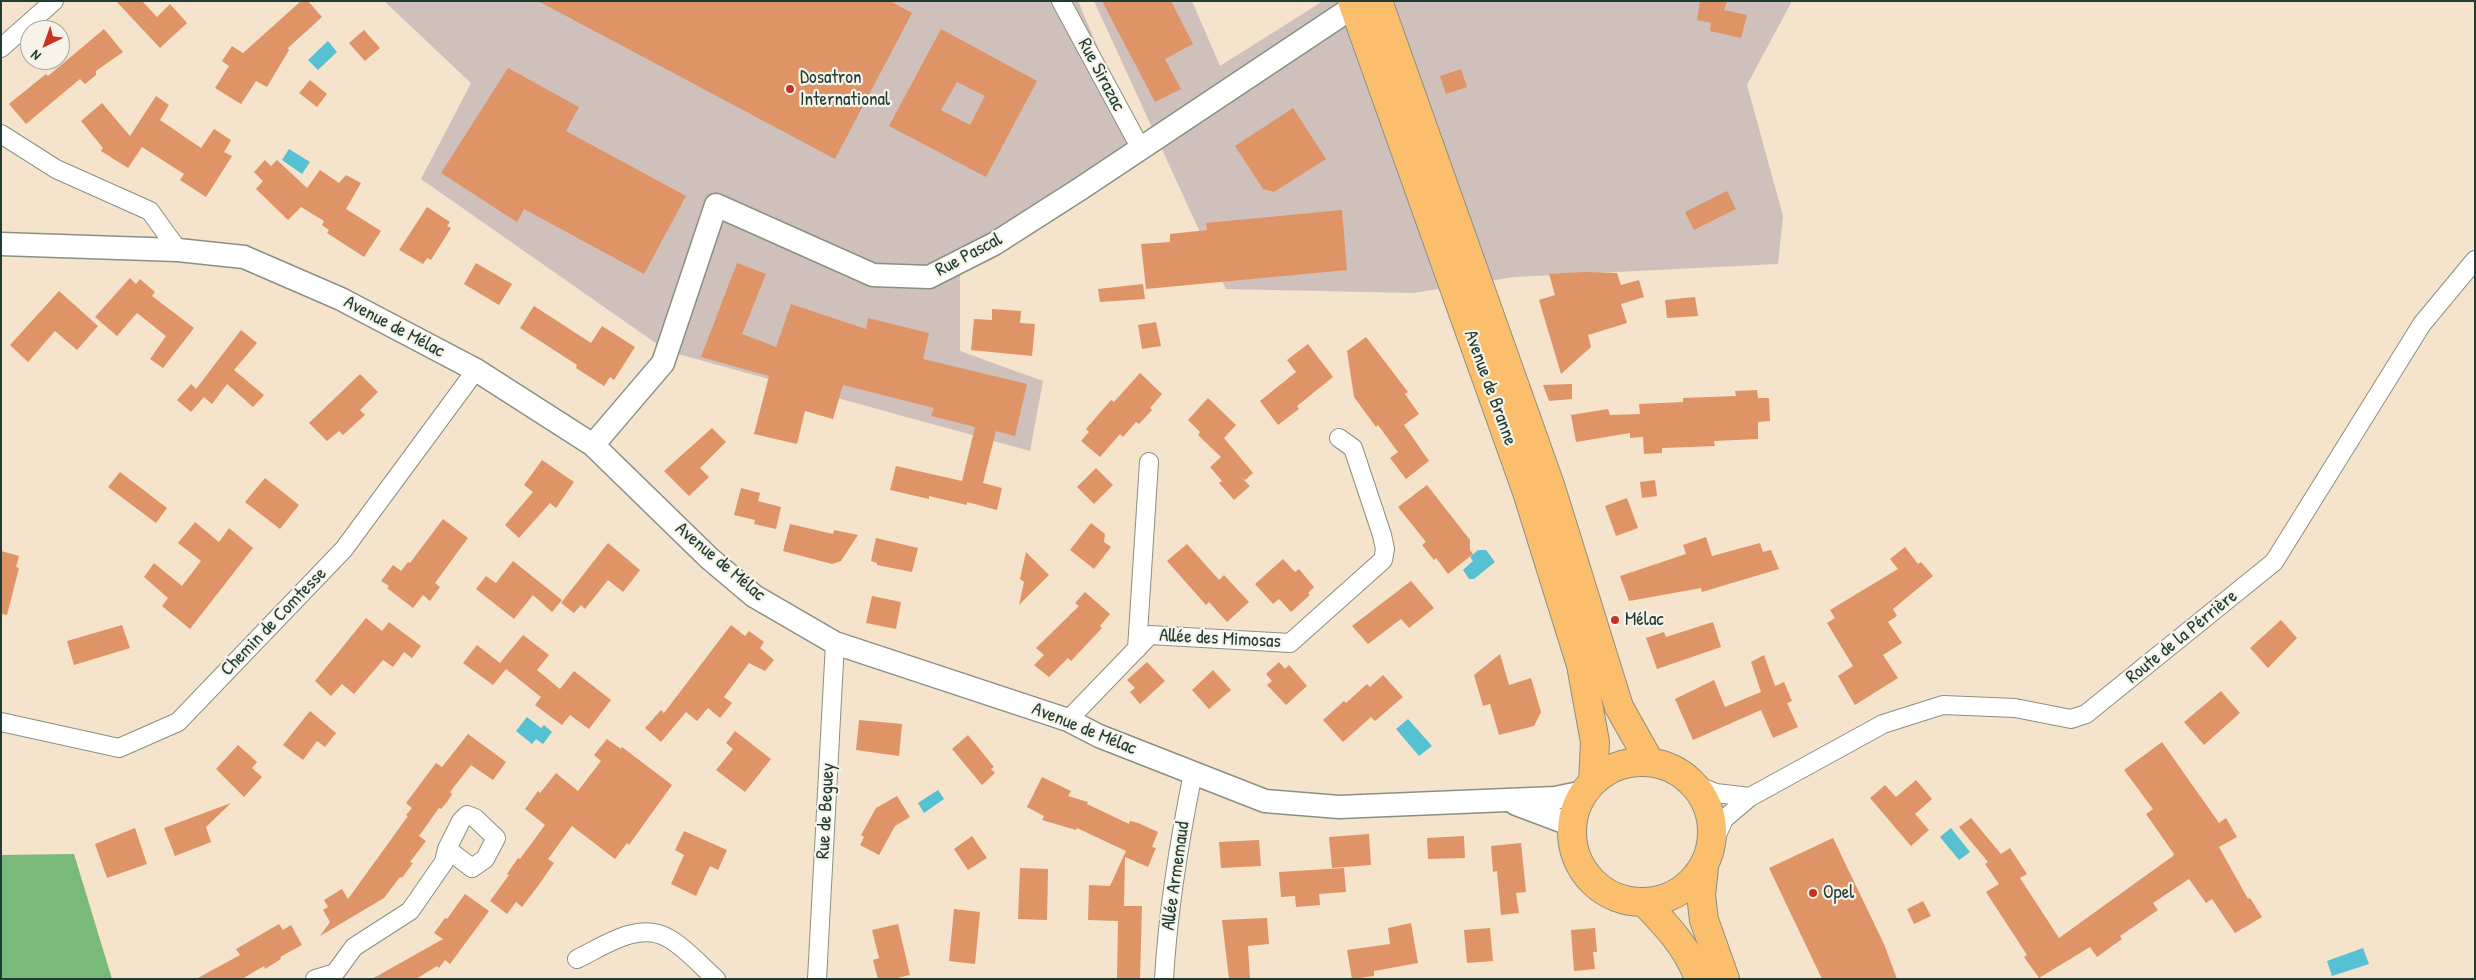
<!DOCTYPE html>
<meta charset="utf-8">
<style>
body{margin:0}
#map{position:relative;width:2476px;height:980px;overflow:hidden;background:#f5e3cc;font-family:"Patrick Hand",sans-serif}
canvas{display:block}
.frame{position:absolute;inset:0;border:2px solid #1f3d34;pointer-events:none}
.north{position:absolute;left:20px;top:20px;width:50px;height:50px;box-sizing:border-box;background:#f7f3e8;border:1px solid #a1aaa0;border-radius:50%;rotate:222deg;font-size:14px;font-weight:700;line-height:20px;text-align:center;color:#1f3d34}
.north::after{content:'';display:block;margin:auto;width:18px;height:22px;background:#c8321e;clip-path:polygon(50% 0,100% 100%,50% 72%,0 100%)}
</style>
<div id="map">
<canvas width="2476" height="980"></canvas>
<div class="frame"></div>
<div class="north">N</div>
</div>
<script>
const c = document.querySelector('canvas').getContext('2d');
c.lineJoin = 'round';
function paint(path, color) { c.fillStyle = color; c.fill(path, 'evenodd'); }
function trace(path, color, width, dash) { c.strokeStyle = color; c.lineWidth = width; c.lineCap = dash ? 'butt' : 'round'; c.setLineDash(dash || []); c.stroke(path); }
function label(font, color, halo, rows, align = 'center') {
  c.font = font + ' "Patrick Hand",sans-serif'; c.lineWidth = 4.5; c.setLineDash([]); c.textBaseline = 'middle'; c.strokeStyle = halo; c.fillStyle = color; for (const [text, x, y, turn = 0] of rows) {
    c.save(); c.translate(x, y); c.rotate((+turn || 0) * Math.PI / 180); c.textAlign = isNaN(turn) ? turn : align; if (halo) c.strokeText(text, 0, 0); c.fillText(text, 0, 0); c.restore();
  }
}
paint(new Path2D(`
 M384 1H1078L1141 149 960 261V351L1043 381 1030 451 667 351 421 179 471 83Z
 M1094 1H1192L1220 66 1323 1H1792L1747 85 1783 216 1778 264 1514 277 1413 293 1226 289Z`), '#cfc0bb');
paint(new Path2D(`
 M74 854 112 979H1V855Z`), '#79b97a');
paint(new Path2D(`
 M328 41 337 52 318 70 308 60Z
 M289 149 310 162 302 174 282 160Z
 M1478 550H1486L1495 562 1474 579H1469L1463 570 1473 561 1470 557Z
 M527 717 541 728 544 725 552 732 543 744 536 739 532 744 516 731Z
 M1408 719 1432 746 1419 756 1396 729Z
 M938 790 944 799 924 813 918 803Z
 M1951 828 1970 852 1959 860 1940 837Z
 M2363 948 2369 964 2332 976 2327 961Z`), '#56c1d2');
paint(new Path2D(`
 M116 1H142L157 17 170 4 187 23 160 48Z
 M301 1H308L322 17 288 48 289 50 267 87 256 81 241 104 215 88 229 66 222 61 232 46 243 53Z
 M538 1H890L912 13 835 159Z
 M1102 1H1171L1193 44 1165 59 1181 89 1155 102Z
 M1700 1H1727L1724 10 1747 15 1741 38 1710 31 1711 23 1697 20Z
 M104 29 123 52 96 71V75L85 84 80 79 26 124 9 104 46 74 48 76Z
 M941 29 1037 81 986 177 889 126ZM957 82 985 96 970 125 941 110Z
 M364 30 380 48 365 61 349 43Z
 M508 68 579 107 566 131 686 196 644 274 524 209 517 222 441 173Z
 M1461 69 1467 87 1446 94 1440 76Z
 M310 80 327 94 317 107 299 93Z
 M156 96 169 105 160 120 201 148 214 129 231 140 224 152 232 156 206 197 180 180 184 174 142 147 128 168 101 151 103 148 81 121 102 103 130 136Z
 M1293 108 1326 159 1274 192 1263 189 1235 146Z
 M265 160 271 166 277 160 307 188 320 170 339 183 346 175 361 183 346 209 381 231 364 257 327 233 329 230 322 225 324 221 301 207 288 220 256 189 263 181 254 172Z
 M1727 191 1736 209 1694 230 1685 212Z
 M427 207 450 222 447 226 451 228 431 260 427 258 423 264 399 250Z
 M1342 210 1347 270 1146 289 1141 244 1170 242V234L1207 230 1206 223Z
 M476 263 512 284 499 305 464 284Z
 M737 263 766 274 742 334 776 347 791 304 866 329 868 318 929 333 923 359 1027 384 1015 436 996 431 983 483 1002 488 997 510 967 502V505L929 496V499L890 490 896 466 962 481 975 427 931 416 934 408 843 385 833 419 805 411 797 444 754 434 769 376 701 357Z
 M1584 272 1617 273 1621 285 1639 280 1644 297 1621 304 1627 323 1588 335 1591 347 1561 374 1539 300 1555 295 1549 274Z
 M130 278 136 284 140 279 155 292 152 296 194 328 163 368 150 359 166 336 137 313 117 336 95 317Z
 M1143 284 1145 299 1100 302 1098 289Z
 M59 291 98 326 77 350 55 331 28 362 10 345Z
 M1695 297 1698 316 1667 318 1665 300Z
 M534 306 591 343 602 326 635 347 614 380 610 377 604 386 576 368 577 365 520 328Z
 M992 309 1021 311 1020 323 1035 324 1032 356 971 350 974 319 992 320Z
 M1156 322 1161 346 1142 349 1138 325Z
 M241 330 257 343 234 370 264 395 253 407 227 384 212 404 204 397 191 412 177 400 191 384 196 389Z
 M1366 337 1408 392 1405 394 1419 414 1404 425 1429 461 1406 479 1390 458 1398 452 1378 425 1376 427 1354 397 1347 351Z
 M1308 344 1333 377 1297 406 1299 409 1278 425 1260 401 1296 372 1287 360Z
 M1140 373 1162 394 1150 408 1152 410 1139 424 1136 422 1123 437 1120 434 1100 457 1081 441 1089 432 1086 429 1111 400 1114 402Z
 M360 374 378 392 360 410 365 415 343 435 339 431 327 441 309 423Z
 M1572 384V399L1549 401 1543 385Z
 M1757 390 1758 398H1769L1770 421 1758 422V439L1714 441 1715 446 1662 448V453L1644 454 1643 437 1630 438V433L1576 442 1571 415 1608 409 1610 415 1640 414 1639 404 1683 402V398L1736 396 1735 391Z
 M1208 398 1236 425 1224 438 1253 473 1245 480 1241 477 1250 486 1234 500 1219 483 1222 481 1210 467 1221 457 1198 435 1200 432 1188 420Z
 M712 428 726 442 700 468 709 477 689 496 664 471Z
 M542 460 574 482 556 508 550 503 519 538 505 525 533 492 524 485Z
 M1096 468 1113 485 1094 504 1077 487Z
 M120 472 167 508 156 523 108 487Z
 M265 478 299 505 280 529 245 502Z
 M1655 480 1657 496 1642 498 1640 482Z
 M1427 485 1470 540V550L1473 554 1448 574 1436 558 1434 560 1422 545 1426 542 1398 507Z
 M741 488 760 493 758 501 781 507 776 529 754 524 755 520 734 515Z
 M1627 498 1638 528 1616 536 1605 506Z
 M443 519 468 538 435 583 440 587 430 601 423 595 413 608 387 588 389 586 381 581 393 565 401 571 408 562 410 563Z
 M195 522 219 542 229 528 253 548 190 629 162 606 168 598 144 577 154 563 182 586 201 561 178 543Z
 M1091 523 1105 534 1104 542 1111 547 1094 569 1070 550Z
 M790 524 833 534 834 530 858 535 841 561 832 564 783 551Z
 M1706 537 1712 556 1760 543 1763 552 1771 550 1779 569 1702 592 1701 588 1629 601 1620 576 1686 554 1683 545Z
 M876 538 918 548 912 572 877 565V563L871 561Z
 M608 543 640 570 623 592 608 580 585 609 581 605 574 613 561 603Z
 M1187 544 1219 580 1224 575 1249 602 1227 622 1209 602 1206 605 1167 561Z
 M1905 547 1918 564 1921 562 1933 576 1893 609 1897 616 1888 622 1902 643 1883 655 1898 678 1855 705 1838 676 1853 666 1827 623 1835 618 1830 610 1898 569 1890 559Z
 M1 551 19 556 16 567 19 568 7 615 1 614Z
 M1026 552 1049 575 1019 605 1024 582 1020 579Z
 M1283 559 1295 572 1299 569 1314 587 1308 593 1310 595 1291 612 1279 599 1273 604 1255 584Z
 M513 561 562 600 552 612 533 595 514 619 476 589 486 576 496 583Z
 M1411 581 1434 608 1409 628 1401 619 1368 644 1352 626Z
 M1085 592 1110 614 1100 626 1102 628 1071 661 1068 658 1049 677 1034 665 1044 655 1036 648 1079 606 1075 603Z
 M872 596 901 602 896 629 866 623Z
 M366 618 382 631 389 622 421 646 412 658 404 652 393 667 383 660 354 694 342 684 331 696 315 681Z
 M2281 620 2297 638 2268 668 2250 648Z
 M1713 622 1721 647 1657 669 1646 638 1664 632 1666 637Z
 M122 625 130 648 74 665 67 641Z
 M731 625 745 636 749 631 764 642 760 648 774 660 765 671 749 663 724 697 732 703 720 718 708 708 697 721 686 712 661 742 645 728 661 710 664 713Z
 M523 635 549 655 537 670 560 689 574 671 611 700 589 729 570 715 562 725 535 705 541 697 506 669 493 685 463 663 477 645 500 663Z
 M1500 654 1509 685 1531 678 1541 712 1534 726 1499 735 1490 704 1483 706 1474 675Z
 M1764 655 1775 686 1784 682 1792 701 1787 703 1798 727 1773 738 1761 710 1693 740 1675 699 1714 680 1725 707 1761 692 1751 662Z
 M1147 662 1165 681 1140 704 1130 692 1135 688 1127 680Z
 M1279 662 1285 669 1289 665 1307 686 1286 705 1267 685 1272 681 1266 674Z
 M1213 670 1231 690 1209 709 1192 690Z
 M1383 675 1403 697 1375 721 1371 717 1343 742 1323 720 1344 701 1346 703 1367 684 1370 687Z
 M2221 691 2240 713 2204 745 2184 722Z
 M310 711 336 733 325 747 317 741 303 760 283 745Z
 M859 720 902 724 899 756 856 750Z
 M735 731 771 759 745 792 716 770 733 749 726 743Z
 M468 734 506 762 493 780 471 765 450 792 452 794 447 802 441 809 439 808 419 836 426 841 410 862 413 863 407 871 402 878 400 877 384 898 320 936 330 922 323 910 328 907 324 900 342 889 348 899 408 816 406 815 412 808 406 803 436 763 442 767Z
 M968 735 994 767 991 769 995 773 982 785 952 749Z
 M607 739 621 749 622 747 672 785 629 845 627 843 615 859 572 826 548 859 554 863 538 886 522 907 516 902 507 914 490 901 509 875 507 874 518 858 520 859 545 825 525 809 538 791 540 793 556 773 578 791 601 761 594 755Z
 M2162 742 2219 823 2226 818 2237 837 2219 847 2248 899 2250 898 2262 917 2235 933 2212 899 2206 903 2189 879 2153 903 2158 910 2120 936 2122 939 2097 957 2090 947 2039 978 2024 957 2027 955 1986 892 1999 884 1985 864 1988 862 1959 827 1971 818 2001 854 2010 848 2027 874 2020 878 2059 938 2173 856 2174 854 2146 814 2153 809 2124 770Z
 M238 745 257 762 252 768 262 777 244 797 216 769Z
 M1042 777 1071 791 1068 796 1088 802 1087 804 1129 824 1130 821 1138 823 1158 832 1152 847 1156 848 1148 867 1125 857 1124 906H1142L1140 979H1117L1118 921 1088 920 1089 885 1110 886 1126 851 1077 828 1076 830 1042 820 1044 816 1027 807Z
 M1916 780 1932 799 1915 814 1929 830 1911 846 1870 798 1885 785 1896 797Z
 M897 796 910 817 895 826 879 855 860 845 864 837 861 835 876 808Z
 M231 803 206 827 211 842 175 856 164 828Z
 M135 828 147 864 107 878 95 844Z
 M684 831 727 850 718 870 710 866 696 896 671 884 684 855 675 850Z
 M1369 834 1371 865 1332 868 1329 837Z
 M972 836 987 858 968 870 954 849Z
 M1464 836 1465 858 1428 859 1427 838Z
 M1833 838 1884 944 1897 979H1822L1769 868Z
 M1259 840 1261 866 1221 868 1219 842Z
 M1521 843 1526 892 1516 893 1519 913 1501 915 1497 871 1493 872 1491 846Z
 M1020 868 1048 869 1047 920 1018 919Z
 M1344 868 1346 892 1319 894 1320 905 1296 907 1295 896 1281 897 1279 872Z
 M465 894 489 911 450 964 445 960 439 968 437 966 416 979H372L443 939 434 933 445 918 447 919Z
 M1923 901 1931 916 1914 924 1907 909Z
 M954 909 980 912 975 964 949 961Z
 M1267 918 1269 944 1248 946 1250 979H1229L1222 920Z
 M1411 923 1418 963 1374 971V976L1352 979 1347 950 1390 944 1388 928Z
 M279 924 283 930 291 925 302 945 280 957 281 959 265 969 264 966 242 979H196L240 955 236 949Z
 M898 924 910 975 893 979H878L873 960 879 958 872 930Z
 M1490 928 1493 961 1467 963 1464 930Z
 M1595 928 1597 952H1593L1595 969 1574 971 1571 930Z`), '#de9466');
const minor = new Path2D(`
 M1061 1 1141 149
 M1 48 54 1
 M1 134 56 169 150 211 178 250
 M1137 649 1149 462
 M1068 720 1150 635 1290 643 1383 560 1385 549 1382 535 1353 448 1339 438
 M1 722 119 748 178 722 344 549 476 370
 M1694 784 1716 793 1750 797
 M1712 846 1724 819 1750 797 1883 724 1943 705 2015 708 2071 719 2086 714 2274 562 2422 324 2475 260
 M577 959C604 946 638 921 668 938 685 947 701 966 716 979
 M315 979 335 973 354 947 410 911 444 862 447 849 461 821 467 815 475 818 496 838 485 859 472 868 447 849
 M817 979 835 643
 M1164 979C1168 909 1179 842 1193 773`);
const tertiary = new Path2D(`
 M1 244 178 250 244 257 341 299 476 370 593 445 709 558 754 596 835 643 1068 720 1099 736 1265 801 1339 807 1555 798 1584 792
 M593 445 663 363 716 205 873 275 929 277 994 244 1080 189 1353 7
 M1516 804 1572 825`);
const primary = new Path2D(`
 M1352 1 1527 492 1581 665 1595 742 1593 782
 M1378 1 1550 485 1619 707 1650 762
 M1572 832a70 70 0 1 1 140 0a70 70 0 1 1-140 0Z
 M1704 868 1701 895 1704 920 1725 979
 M1645 903C1667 926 1688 948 1699 979`);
trace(minor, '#8a9080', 20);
trace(tertiary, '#8a9080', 25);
trace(primary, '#8a9080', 30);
trace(minor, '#fff', 18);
trace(tertiary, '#fff', 22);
trace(primary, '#fabe6d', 28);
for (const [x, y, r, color] of [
 [790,89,5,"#c8321e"],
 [1615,620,5,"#c8321e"],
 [1813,893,5,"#c8321e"]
]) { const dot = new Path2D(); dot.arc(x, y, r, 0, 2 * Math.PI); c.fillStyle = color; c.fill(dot); trace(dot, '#f7f3e8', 2); }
label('19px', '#1f3d34', '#f7f3e8', [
 ["Rue Sirazac",1101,75,62],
 ["Rue Pascal",969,255,-28],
 ["Avenue de Mélac",394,327,28],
 ["Avenue de Branne",1490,388,70],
 ["Avenue de Mélac",720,562,40],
 ["Chemin de Comtesse",274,622,-46],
 ["Route de la Pérrière",2182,637,-39],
 ["Allée des Mimosas",1220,639,3],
 ["Avenue de Mélac",1084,729,22],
 ["Rue de Beguey",826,811,-87],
 ["Allée Armemaud",1176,876,-82]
]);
label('19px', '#1f3d34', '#f7f3e8', [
 ["Dosatron",800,78],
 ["International",800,100],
 ["Mélac",1625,620],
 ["Opel",1823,893]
], 'left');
</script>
